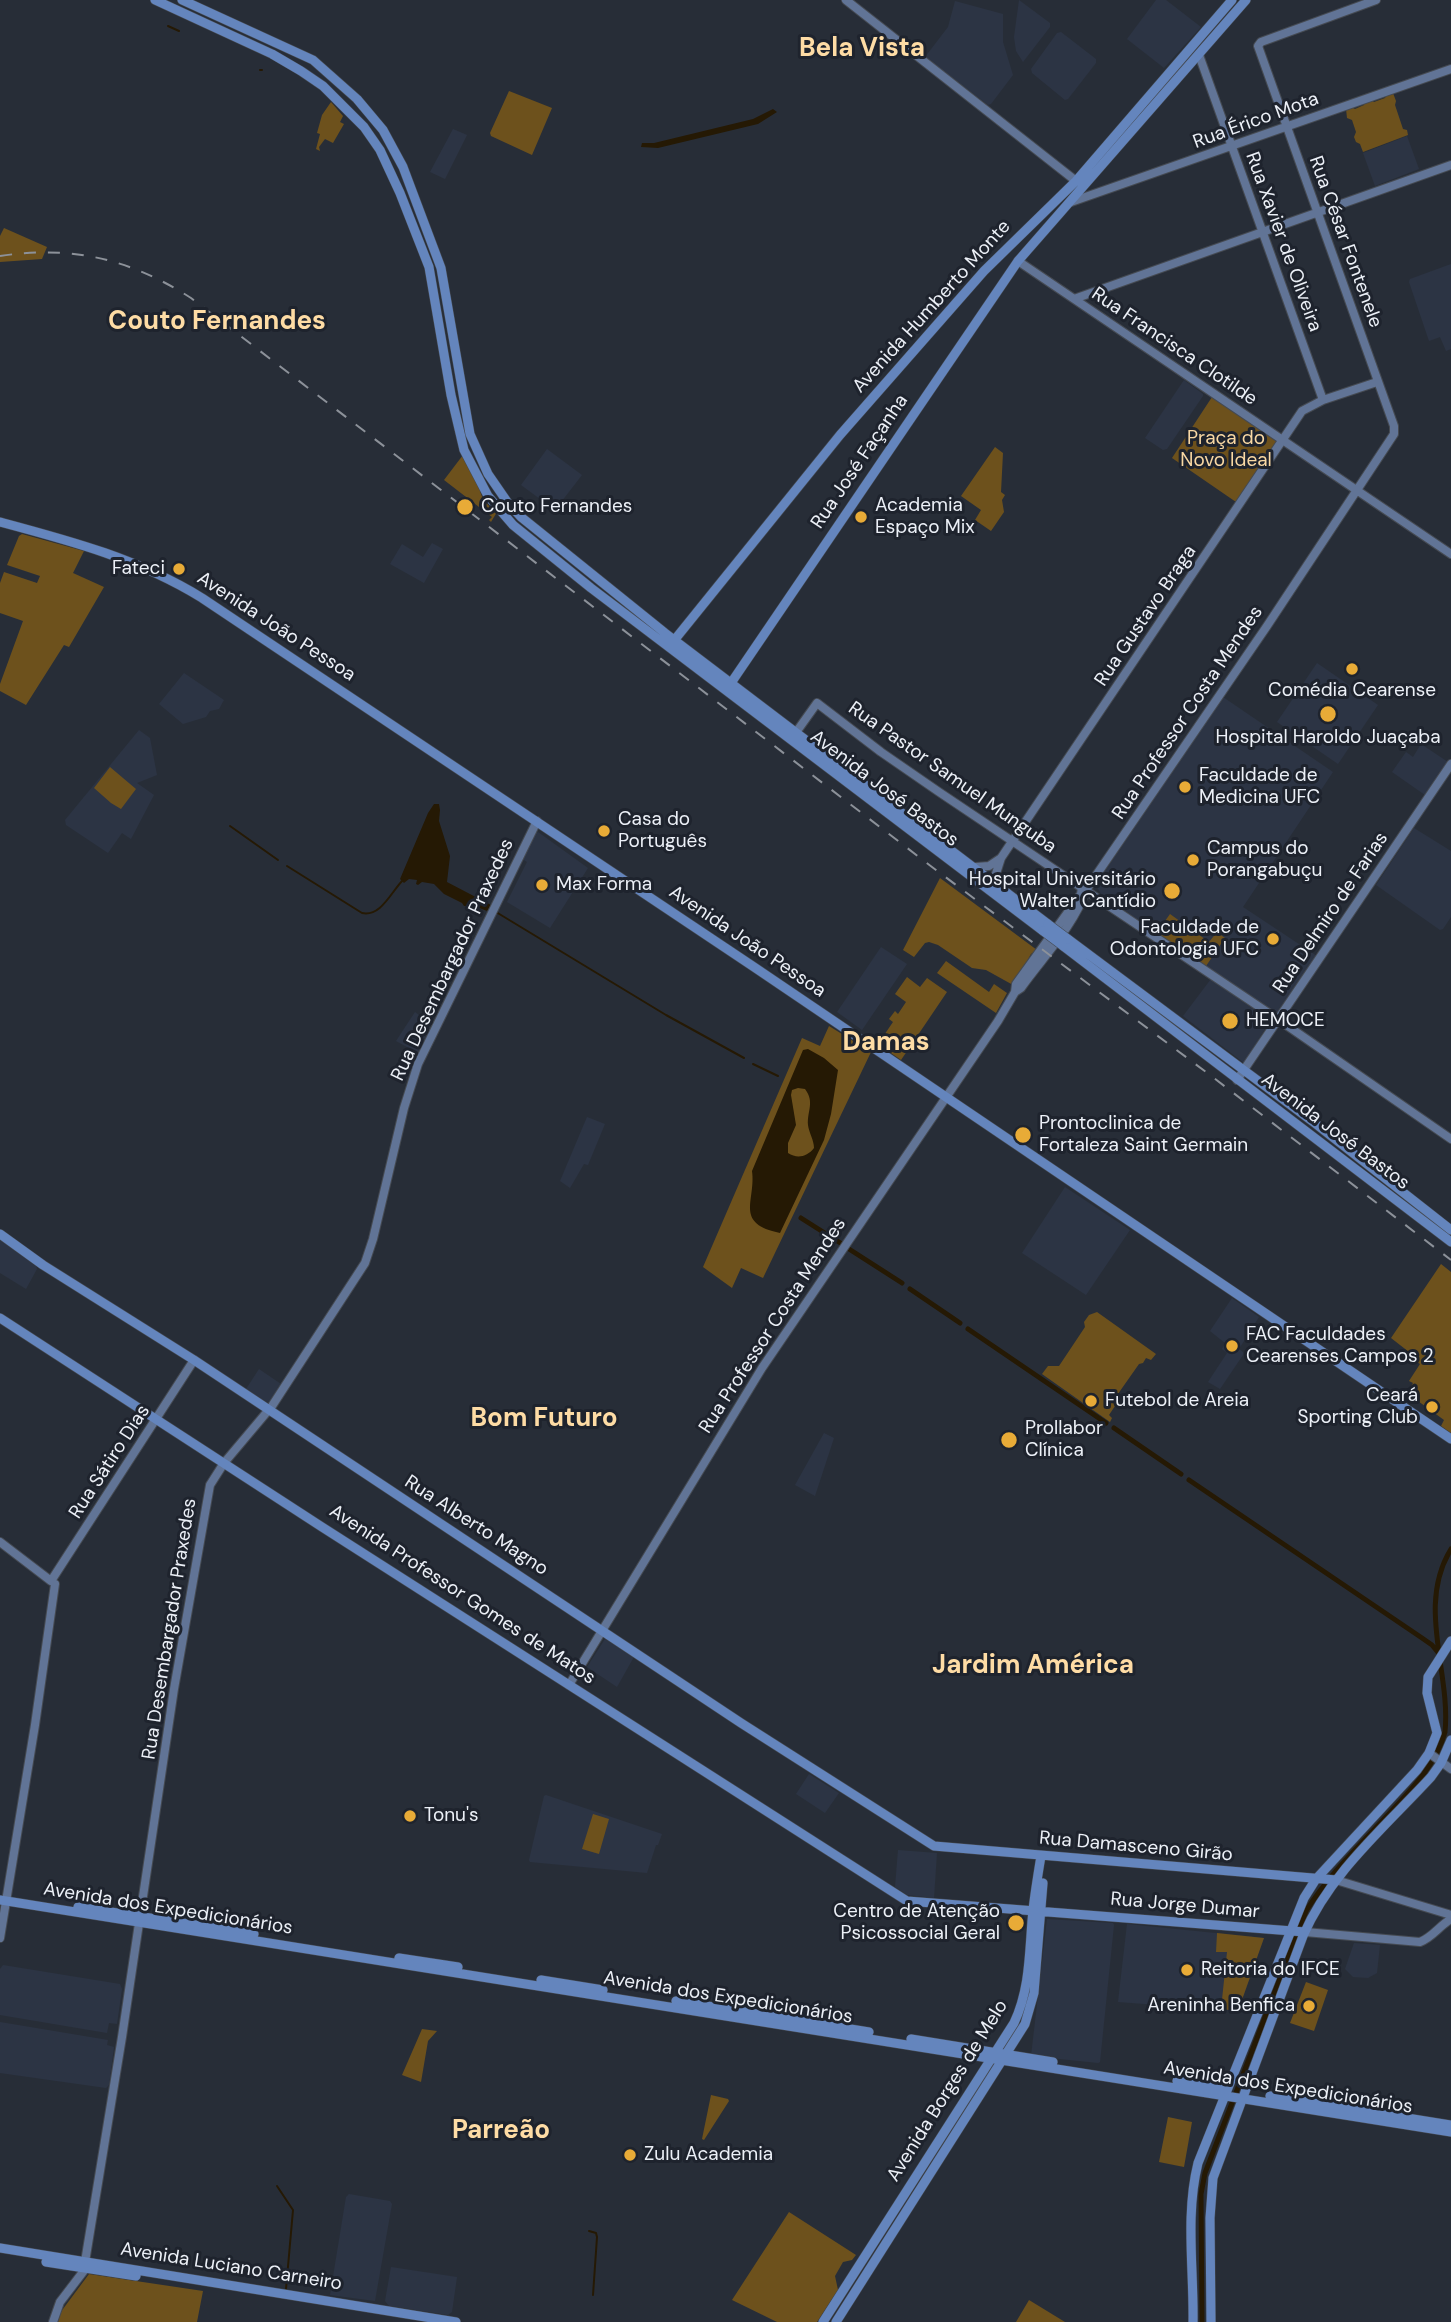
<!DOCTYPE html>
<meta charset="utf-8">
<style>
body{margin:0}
canvas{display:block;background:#272d37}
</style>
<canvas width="1451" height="2322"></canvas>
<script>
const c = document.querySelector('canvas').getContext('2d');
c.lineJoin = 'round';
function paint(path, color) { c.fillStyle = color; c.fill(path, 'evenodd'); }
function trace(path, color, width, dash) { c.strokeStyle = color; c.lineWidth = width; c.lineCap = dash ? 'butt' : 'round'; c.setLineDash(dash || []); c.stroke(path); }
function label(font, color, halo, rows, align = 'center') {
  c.font = font + ' "DM Sans",sans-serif'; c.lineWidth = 6; c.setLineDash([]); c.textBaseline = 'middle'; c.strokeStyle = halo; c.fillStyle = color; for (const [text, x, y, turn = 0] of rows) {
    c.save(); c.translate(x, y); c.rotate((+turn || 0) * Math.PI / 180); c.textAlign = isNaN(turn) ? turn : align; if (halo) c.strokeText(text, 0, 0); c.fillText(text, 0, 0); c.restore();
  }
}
paint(new Path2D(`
 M1019 0 1050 23V27L1023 62 1016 51 1014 37Z
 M1156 0H1166L1201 27 1164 68 1127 39Z
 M955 1 1003 14V42L1013 75 991 104 988 105 925 57 948 27Z
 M1061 32 1096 59V63L1068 99 1065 100 1032 73 1031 69 1057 33Z
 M453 129 467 135 445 179 430 172Z
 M1407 136 1419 169 1375 186 1363 153Z
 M1451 264V349L1446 351 1440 337 1429 341 1409 282 1410 279Z
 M1184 380 1203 394V396L1167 449 1163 450 1145 438Z
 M547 449 582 475 555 510 521 485Z
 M432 543 443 549 424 583 390 564 402 544 423 557Z
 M1317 663 1378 705 1338 764 1277 722Z
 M184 673 224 700 219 709 210 711 206 717 183 724 159 704Z
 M1223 697 1333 772 1243 907 1320 958 1279 1017 1101 894 1097 887 1098 881Z
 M139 730 150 738 157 775 137 783 154 795 131 839 122 833 108 853 66 825 65 820Z
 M1421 744 1448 762 1425 795 1392 772 1406 752 1413 757Z
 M1414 828 1451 851V917L1443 929 1440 930 1376 885Z
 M538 832 588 868 550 928 507 902 527 862 521 858 534 834Z
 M881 947 907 964 862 1030 837 1012Z
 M1211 979 1270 1021 1244 1063 1183 1016Z
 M415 1012 431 1024 418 1053 396 1041Z
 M587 1117 605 1124 588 1165 584 1164 570 1188 560 1181Z
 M1065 1187 1130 1230 1086 1295 1022 1253Z
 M0 1240 36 1265 37 1269 26 1289 0 1273Z
 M1232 1298 1259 1317 1239 1349 1243 1352V1355L1220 1389 1208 1382 1227 1353 1222 1349 1225 1343 1210 1331Z
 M259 1369 281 1384 268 1403 246 1389Z
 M824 1433 834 1438 815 1496 795 1485Z
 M605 1639 635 1655 617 1687 587 1667Z
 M809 1774 839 1793 825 1813 796 1794Z
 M546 1795 662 1834 658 1845H656L647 1873 530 1862 529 1860 544 1796Z
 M898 1850 937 1853 934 1898 907 1895 895 1887Z
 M1047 1919 1113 1923 1114 1925 1100 2062 1098 2063 1031 2056Z
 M1127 1924 1264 1938 1238 2011 1118 2002Z
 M1354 1943 1380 1945 1377 1973 1368 1978 1353 1977 1345 1969Z
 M3 1965 120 1984 122 1989 117 2024 109 2023 107 2033 0 2015V1969Z
 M0 2022 108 2040 107 2045 114 2047 109 2085 106 2088 0 2073Z
 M349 2194 390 2201 392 2204 375 2301 330 2295 346 2197Z
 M391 2267 457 2277 452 2312 448 2315 389 2306 385 2301Z`), '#2c3444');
paint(new Path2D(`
 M509 91 552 108 532 155 491 136 490 133Z
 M1393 93 1396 101 1395 105 1403 129 1407 130 1408 135 1363 152 1360 144 1356 142 1354 137 1356 132 1352 120 1347 118 1346 109 1351 107 1355 109 1364 105 1365 102 1371 100 1374 102 1385 98 1387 94Z
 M331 102 343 116 340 122 344 124 333 143 325 139 319 147 320 151 316 149 320 134 317 133 322 115Z
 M4 228 47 247 42 259 0 262V236Z
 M1212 397 1279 441 1236 502 1172 458Z
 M995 447 1003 453 1001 492 1005 495 1002 500 1004 512 991 531 975 520 981 510 961 496Z
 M463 455 480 489C480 498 490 508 497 512L491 522 489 520 492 517 444 480Z
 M22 534 84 551 73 573 104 587 69 647 64 645 26 705 0 691V684L23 621 0 613V583L4 572 37 583 40 576 7 565 19 536Z
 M110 767 136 789 121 809 111 803 94 788Z
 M940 878 1037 950 1031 954 1013 985 986 970 972 968 938 945 929 942 925 943 914 957 903 950Z
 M1170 914 1209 942 1217 932 1225 938 1204 969 1155 935Z
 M946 961 989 992 994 984 1007 993 996 1013 937 973Z
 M907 977 920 987 927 978 947 992 901 1060 878 1044 893 1022 889 1019 895 1011 898 1014 906 1002 895 994Z
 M829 1026 871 1052 763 1278 741 1268 732 1288 703 1267 802 1038 820 1046Z
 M1441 1264 1451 1272V1433L1441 1426 1444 1420 1407 1393 1413 1383 1409 1381 1420 1364 1407 1355 1409 1352 1391 1338Z
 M1097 1312 1156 1354 1151 1360 1146 1358 1143 1363 1139 1364 1113 1401 1115 1406 1109 1415 1112 1418 1110 1422 1042 1374 1048 1366H1059L1085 1327 1084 1322 1089 1315Z
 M593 1814 609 1819 599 1854 582 1849Z
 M1217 1933 1264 1938 1238 2011 1221 2009 1227 1952H1216Z
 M1306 1982 1328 1990 1314 2031 1290 2023Z
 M422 2029 437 2031 428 2041 421 2082 402 2075Z
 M711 2095 728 2099 729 2101 704 2140 702 2139Z
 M1168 2117 1192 2122 1184 2167 1159 2162Z
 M789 2212 856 2255 852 2260 843 2262 835 2276 838 2290 817 2322H777L732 2300Z
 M89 2274 203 2291 197 2322H58L60 2313Z
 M1029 2300 1065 2322H1016Z`), '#6d511c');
paint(new Path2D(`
 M773 109 777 112 758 124 658 148 641 147 642 143H654L753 119Z
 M434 804H439L440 810 439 821 450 856 447 882 491 905 487 911 477 907 464 906 462 903 444 894 434 884 422 882 418 885 416 884 417 880 409 879 404 883 400 879 428 813Z
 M808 1049 824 1058 838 1070 831 1114 824 1140 780 1233 776 1232C735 1222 756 1200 752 1171L803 1050ZM798 1088 805 1089C815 1102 807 1111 808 1125 809 1133 814 1140 814 1148 807 1157 797 1159 788 1153V1143L796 1125 791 1095 792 1090Z`), '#251904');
trace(new Path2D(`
 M168 26 179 31
 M260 70H262
 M230 826 278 860
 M287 866 362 913C381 917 391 892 403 880
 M496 912 666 1015 744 1058
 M753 1064 778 1076
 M277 2186 293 2210 286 2289
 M589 2231 596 2233 597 2237 593 2295`), '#251904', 2);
trace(new Path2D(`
 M801 1218 842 1244
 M849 1249 902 1283
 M910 1289 960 1323
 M968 1329 1106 1423
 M1114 1428 1181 1474
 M1189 1480 1422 1638 1432 1645 1441 1656
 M1202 2322 1201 2194 1205 2173 1306 1911C1328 1876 1357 1848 1385 1818 1409 1792 1435 1767 1445 1732 1451 1672 1416 1606 1451 1549`), '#251904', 5);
const secondary = new Path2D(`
 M846 0 1076 181
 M1199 55 1323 400
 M1071 202 1451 69
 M1018 261 1451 554
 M1074 299 1451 165
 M790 734 797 731 817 703 881 752 939 792 1279 1020 1451 1139
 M976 867 989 866 1001 858
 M992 886 1001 858 1302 411 1323 400 1377 382
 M1015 992 1021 988C1043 957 1074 926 1086 890L1267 626 1394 434V426L1258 46 1261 42 1376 0
 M1237 1080 1451 764
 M0 1542 51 1581 194 1360
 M569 1685 762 1368 998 1021 1015 992 1016 984 1081 894 1082 887
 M1429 1753 1451 1769
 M1336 1880 1451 1915
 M1305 1932 1420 1942C1433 1937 1439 1926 1451 1919
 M0 1938 35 1725 55 1584
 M53 2322 60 2302 86 2268 85 2262 122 2037 174 1689 210 1485 224 1463 272 1406 365 1263 373 1239 404 1108 418 1064 537 821`);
const primary = new Path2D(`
 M155 0 272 54 301 71 323 86 364 127 380 150 400 193 429 267 451 395 464 450 488 496 513 525 591 588 1043 931
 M182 0 313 60 357 99 383 130 403 167 441 268 470 434 488 474 508 503 521 517 665 633 1048 924
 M0 522C71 541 139 559 202 598L754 967 1451 1439
 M672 643 840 435 984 271 1076 181 1232 0
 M731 683 1018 261 1246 0
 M1068 939 1316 1124 1451 1230
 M1063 946 1451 1242
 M0 1234 43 1265 194 1360 741 1723 934 1846 1336 1880
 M0 1318 322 1527 907 1901 1305 1932
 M0 1900 1451 2132
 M78 1907 254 1934
 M399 1958 458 1967
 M541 1980 603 1990
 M676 2001 869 2032
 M911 2039 1053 2062
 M1177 2081 1222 2088
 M1270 2096 1451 2125
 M0 2248 456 2322
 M46 2262 136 2276
 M823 2322 1014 2023C1031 1987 1029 1949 1033 1910 1035 1892 1038 1874 1041 1856
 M836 2322 1025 2024 1034 1993 1043 1883
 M1193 2322C1194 2270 1185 2215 1198 2163L1304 1898 1316 1879 1417 1770 1429 1753 1437 1733 1427 1693 1428 1677 1451 1641
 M1211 2322 1210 2218 1213 2178 1303 1936C1330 1873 1385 1827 1431 1777L1441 1763 1451 1740`);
trace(secondary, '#454a52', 10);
trace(primary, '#454a52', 10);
trace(secondary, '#617496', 8);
trace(primary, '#6485bd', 9);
trace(new Path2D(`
 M0 256C72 245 130 259 191 298L932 867 1210 1075 1451 1260`), '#8c9199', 2, [12, 12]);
const primaryBridge = new Path2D(`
 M1048 924 1068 939
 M1043 931 1063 946`);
trace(primaryBridge, '#454a52', 10, []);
trace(primaryBridge, '#6485bd', 9);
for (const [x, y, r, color] of [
 [465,507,9,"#e8ab37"],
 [861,517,7,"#e8ab37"],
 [179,569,7,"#e8ab37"],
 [1352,669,7,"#e8ab37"],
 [1328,714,9,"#e8ab37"],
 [1185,787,7,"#e8ab37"],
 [604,831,7,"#e8ab37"],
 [1193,860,7,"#e8ab37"],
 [542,885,7,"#e8ab37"],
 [1172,891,9,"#e8ab37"],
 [1273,939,7,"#e8ab37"],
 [1230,1021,9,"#e8ab37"],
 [1023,1135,9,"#e8ab37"],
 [1232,1346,7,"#e8ab37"],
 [1091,1401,7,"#e8ab37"],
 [1432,1407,7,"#e8ab37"],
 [1009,1440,9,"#e8ab37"],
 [410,1816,7,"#e8ab37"],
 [1016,1923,9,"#e8ab37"],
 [1187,1970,7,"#e8ab37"],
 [1309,2006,7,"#e8ab37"],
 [630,2155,7,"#e8ab37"]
]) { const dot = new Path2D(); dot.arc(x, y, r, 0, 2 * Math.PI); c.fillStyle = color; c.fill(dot); trace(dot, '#1e232d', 2.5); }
label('19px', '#ecf0f7', '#1e232d', [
 ["Rua Érico Mota",1256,121,-20],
 ["Rua Xavier de Oliveira",1283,242,70],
 ["Rua César Fontenele",1345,242,70],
 ["Avenida Humberto Monte",932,307,-48],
 ["Rua Francisca Clotilde",1174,347,34],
 ["Rua José Façanha",860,462,-56],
 ["Rua Gustavo Braga",1146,616,-56],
 ["Avenida João Pessoa",276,627,33],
 ["Rua Professor Costa Mendes",1188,713,-56],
 ["Rua Pastor Samuel Munguba",952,778,35],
 ["Avenida José Bastos",884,789,37],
 ["Rua Delmiro de Farias",1331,913,-56],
 ["Avenida João Pessoa",747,942,34],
 ["Rua Desembargador Praxedes",453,960,-65],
 ["Avenida José Bastos",1335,1132,37],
 ["Rua Professor Costa Mendes",773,1326,-57],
 ["Rua Sátiro Dias",110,1462,-57],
 ["Rua Alberto Magno",476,1526,33],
 ["Avenida Professor Gomes de Matos",462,1595,33],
 ["Rua Desembargador Praxedes",170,1629,-81],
 ["Rua Damasceno Girão",1136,1847,5],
 ["Rua Jorge Dumar",1185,1906,5],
 ["Avenida dos Expedicionários",168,1909,9],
 ["Avenida dos Expedicionários",728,1998,9],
 ["Avenida dos Expedicionários",1288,2088,9],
 ["Avenida Borges de Melo",948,2091,-58],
 ["Avenida Luciano Carneiro",231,2267,9]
]);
label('19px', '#f9d8a3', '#1e232d', [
 ["Praça do",1226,439],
 ["Novo Ideal",1226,461]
]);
label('19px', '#ecf0f7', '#1e232d', [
 ["Academia",875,506],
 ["Espaço Mix",875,528],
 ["Couto Fernandes",481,507],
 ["Fateci",165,569,"right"],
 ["Comédia Cearense",1352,691,"center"],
 ["Hospital Haroldo Juaçaba",1328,738,"center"],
 ["Faculdade de",1199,776],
 ["Medicina UFC",1199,798],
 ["Casa do",618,820],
 ["Português",618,842],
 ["Campus do",1207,849],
 ["Porangabuçu",1207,871],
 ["Hospital Universitário",1156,880,"right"],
 ["Walter Cantídio",1156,902,"right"],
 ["Max Forma",556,885],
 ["Faculdade de",1259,928,"right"],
 ["Odontologia UFC",1259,950,"right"],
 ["HEMOCE",1246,1021],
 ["Prontoclinica de",1039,1124],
 ["Fortaleza Saint Germain",1039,1146],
 ["FAC Faculdades",1246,1335],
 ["Cearenses Campos 2",1246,1357],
 ["Ceará",1418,1396,"right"],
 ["Sporting Club",1418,1418,"right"],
 ["Futebol de Areia",1105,1401],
 ["Prollabor",1025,1429],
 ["Clínica",1025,1451],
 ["Tonu's",424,1816],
 ["Centro de Atenção",1000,1912,"right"],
 ["Psicossocial Geral",1000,1934,"right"],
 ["Reitoria do IFCE",1201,1970],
 ["Areninha Benfica",1295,2006,"right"],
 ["Zulu Academia",644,2155]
], 'left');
label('bold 26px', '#fedca5', '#1e232d', [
 ["Bela Vista",862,49],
 ["Couto Fernandes",217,322],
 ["Damas",886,1043],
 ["Bom Futuro",544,1419],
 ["Jardim América",1033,1666],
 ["Parreão",501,2131]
]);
</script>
